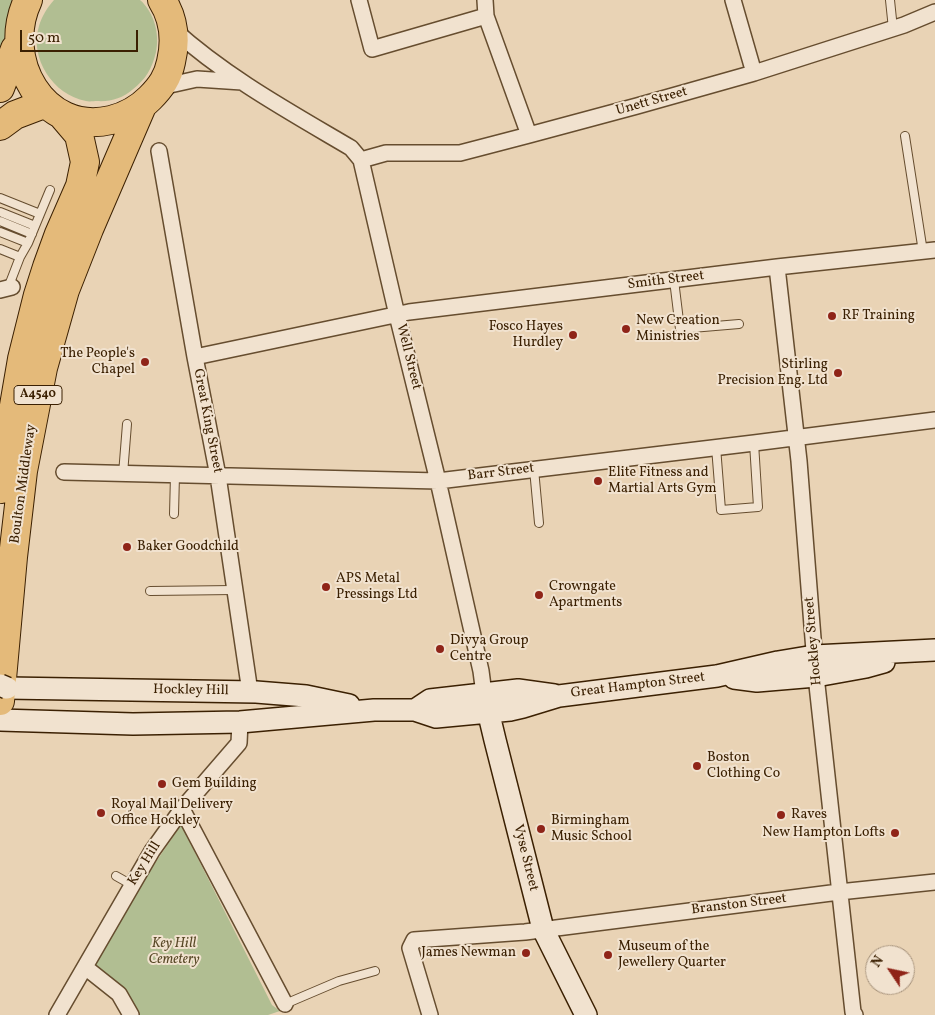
<!DOCTYPE html>
<style>
body{margin:0}
#map{position:relative;width:935px;height:1015px;overflow:hidden;background:#e9d3b5;font-family:Vollkorn,serif}
canvas{display:block}
.north{position:absolute;left:865px;top:945px;width:50px;height:50px;box-sizing:border-box;background:#f1e2cf;border:1px solid #a8947d;border-radius:50%;rotate:304deg;font-size:14px;font-weight:700;line-height:20px;text-align:center;color:#3b2002}
.north::after{content:'';display:block;margin:auto;width:18px;height:22px;background:#8f2418;clip-path:polygon(50% 0,100% 100%,50% 72%,0 100%)}
.scale{position:absolute;left:20px;top:30px;width:118px;height:22px;box-sizing:border-box;border:2px solid #3b2002;border-top:0;padding-left:6px;font-size:15px;line-height:18px;white-space:nowrap;color:#3b2002;-webkit-text-stroke:4px #f1e2cf;paint-order:stroke}
</style>
<div id="map">
<canvas width="935" height="1015"></canvas>
<div class="north">N</div>
<div class="scale">50 m</div>
</div>
<script>
const c = document.querySelector('canvas').getContext('2d');
c.lineJoin = 'round';
function paint(path, color) { c.fillStyle = color; c.fill(path, 'evenodd'); }
function trace(path, color, width, dash) { c.strokeStyle = color; c.lineWidth = width; c.lineCap = dash ? 'butt' : 'round'; c.setLineDash(dash || []); c.stroke(path); }
function label(font, color, halo, rows, align = 'center') {
  c.font = font + ' Vollkorn,serif'; c.lineWidth = 4; c.setLineDash([]); c.textBaseline = 'middle'; c.strokeStyle = halo; c.fillStyle = color; for (const [text, x, y, turn = 0] of rows) {
    c.save(); c.translate(x, y); c.rotate((+turn || 0) * Math.PI / 180); c.textAlign = isNaN(turn) ? turn : align; if (halo) c.strokeText(text, 0, 0); c.fillText(text, 0, 0); c.restore();
  }
}
paint(new Path2D(`
 M0 0H18L5 45 0 55Z
 M54 0H140C154 12 160 34 156 52 152 69 146 79 132 90 123 98 110 102 97 101 94 101 89 102 86 101 53 95 29 58 39 26 42 16 47 8 54 0Z
 M181 825 272 1005 280 1011 268 1015H136L133 1002 93 963 149 872Z`), '#b1be92');
const lane = new Path2D(`
 M890 0 893 29
 M905 136 923 252
 M0 198 40 214
 M0 212 35 226
 M0 221 32 234
 M0 232 28 243
 M0 249 20 257
 M674 280 680 329 739 324
 M8 288 20 257 28 243 50 190
 M716 447 721 510 758 507 754 443
 M534 469 539 523
 M123 474 127 424
 M174 514 175 475
 M150 591 234 590
 M116 876 132 885
 M285 1004 339 981 375 971`);
const street = new Path2D(`
 M359 0 372 49 486 16
 M485 0 486 16 529 135
 M733 0 754 73
 M173 29C226 77 290 112 351 148L361 160 397 315 438 481 481 671 484 694
 M161 87 197 79 242 82
 M159 151 195 357 218 476 250 692
 M361 160 386 153H460L529 135 637 106 754 73 904 25 935 12
 M777 267 799 461 816 676 853 1012 855 1015
 M0 290 12 287
 M195 357 409 312 777 267 935 250
 M64 472 438 481 754 443 935 420
 M182 809 285 1004
 M85 967 119 994 131 1015
 M57 1015 152 851 182 809 239 743 240 722
 M430 1015 410 948 414 940 525 932 839 892 935 882`);
const secondary = new Path2D(`
 M734 678 757 681 816 676 866 667 884 662
 M7 688 256 692 306 696 349 705
 M484 694 495 740 543 929 586 1015
 M415 710 430 700 518 690 554 695
 M0 720 133 724 240 722 374 710H415L436 717 510 710 523 707 559 696 717 676 778 662 814 656 935 650`);
const highway = new Path2D(`
 M28 0C0 59 43 136 111 120 127 116 139 109 150 98 161 87 168 77 171 62 176 41 174 19 162 0
 M0 88 15 49
 M0 126 15 115 44 104
 M2 489 10 429 22 359 38 295 47 267 59 234 80 186 85 162 79 135 62 115
 M0 701 13 557 23 471 43 368 65 290 89 229 142 106`);
trace(lane, '#664d2f', 10);
trace(street, '#664d2f', 18);
trace(secondary, '#3b2002', 24);
trace(highway, '#3b2002', 30);
trace(lane, '#f1e2cf', 8);
trace(street, '#f1e2cf', 15);
trace(secondary, '#f1e2cf', 21);
trace(highway, '#e4ba7a', 28);
const secondaryBridge = new Path2D(`
 M0 685 7 688`);
trace(secondaryBridge, '#3b2002', 24, []);
trace(secondaryBridge, '#f1e2cf', 21);
for (const [x, y, r, color] of [
 [832,316,5,"#8f2418"],
 [626,329,5,"#8f2418"],
 [573,335,5,"#8f2418"],
 [145,362,5,"#8f2418"],
 [838,373,5,"#8f2418"],
 [598,481,5,"#8f2418"],
 [127,547,5,"#8f2418"],
 [326,587,5,"#8f2418"],
 [539,595,5,"#8f2418"],
 [440,649,5,"#8f2418"],
 [697,766,5,"#8f2418"],
 [162,784,5,"#8f2418"],
 [101,813,5,"#8f2418"],
 [781,815,5,"#8f2418"],
 [541,829,5,"#8f2418"],
 [895,833,5,"#8f2418"],
 [526,953,5,"#8f2418"],
 [608,955,5,"#8f2418"]
]) { const dot = new Path2D(); dot.arc(x, y, r, 0, 2 * Math.PI); c.fillStyle = color; c.fill(dot); trace(dot, '#f1e2cf', 2); }
for (const [x, y, w] of [
 [38,395,48]
]) { const box = new Path2D(); box.roundRect(x - w / 2, y - 9.5, w, 19, 4); c.fillStyle = '#f1e2cf'; c.fill(box); trace(box, '#3b2002', 1); }
label('bold 12px', '#3b2002', null, [
 ["A4540",38,395]
]);
label('14px', '#3b2002', '#f1e2cf', [
 ["Unett Street",652,102,-16],
 ["Smith Street",666,281,-7],
 ["Well Street",408,357,76],
 ["Great King Street",207,421,79],
 ["Barr Street",501,473,-7],
 ["Boulton Middleway",24,484,-82],
 ["Hockley Street",814,641,-95],
 ["Great Hampton Street",638,686,-7],
 ["Hockley Hill",191,691,1],
 ["Vyse Street",525,858,76],
 ["Key Hill",145,864,-58],
 ["Branston Street",739,905,-7]
]);
label('14px', '#3b2002', '#f1e2cf', [
 ["RF Training",842,316],
 ["New Creation",636,321],
 ["Ministries",636,337],
 ["Fosco Hayes",563,327,"right"],
 ["Hurdley",563,343,"right"],
 ["The People's",135,354,"right"],
 ["Chapel",135,370,"right"],
 ["Stirling",828,365,"right"],
 ["Precision Eng. Ltd",828,381,"right"],
 ["Elite Fitness and",608,473],
 ["Martial Arts Gym",608,489],
 ["Baker Goodchild",137,547],
 ["APS Metal",336,579],
 ["Pressings Ltd",336,595],
 ["Crowngate",549,587],
 ["Apartments",549,603],
 ["Divya Group",450,641],
 ["Centre",450,657],
 ["Boston",707,758],
 ["Clothing Co",707,774],
 ["Gem Building",172,784],
 ["Royal Mail Delivery",111,805],
 ["Office Hockley",111,821],
 ["Raves",791,815],
 ["Birmingham",551,821],
 ["Music School",551,837],
 ["New Hampton Lofts",885,833,"right"],
 ["Museum of the",618,947],
 ["Jewellery Quarter",618,963],
 ["James Newman",516,953,"right"]
], 'left');
label('italic 14px', '#584826', '#f1e2cf', [
 ["Key Hill",174,944],
 ["Cemetery",174,960]
]);
</script>
